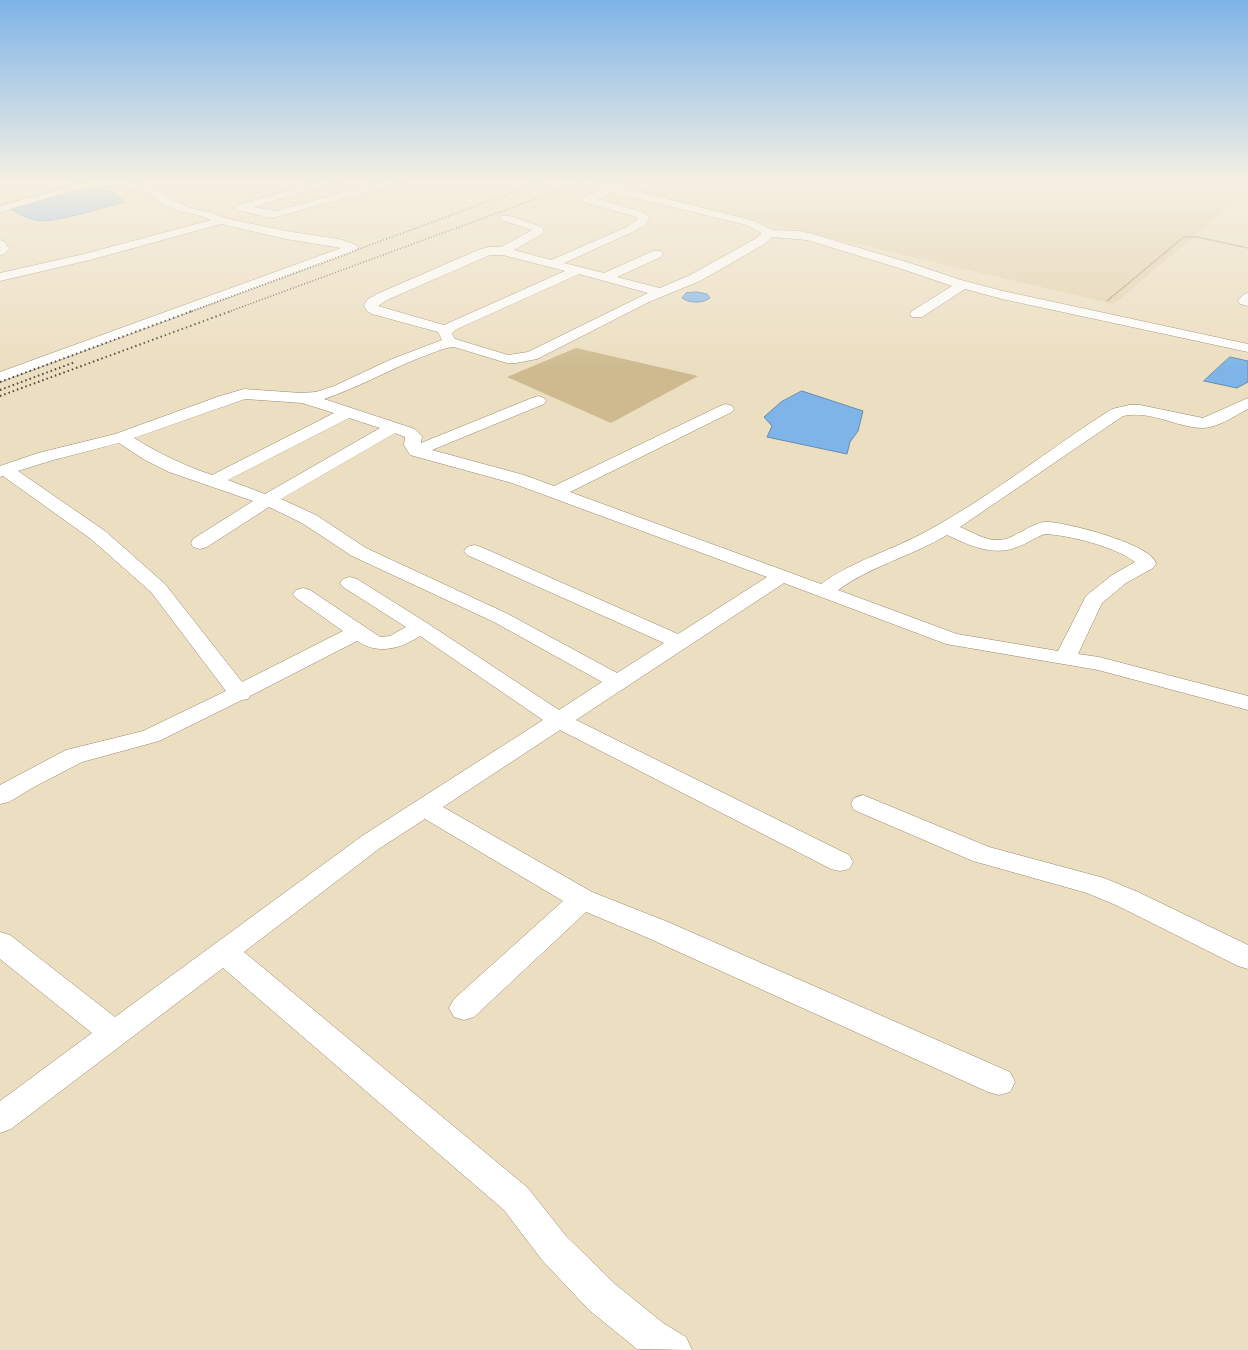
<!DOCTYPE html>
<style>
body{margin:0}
canvas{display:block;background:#ecdec1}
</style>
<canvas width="1248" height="1350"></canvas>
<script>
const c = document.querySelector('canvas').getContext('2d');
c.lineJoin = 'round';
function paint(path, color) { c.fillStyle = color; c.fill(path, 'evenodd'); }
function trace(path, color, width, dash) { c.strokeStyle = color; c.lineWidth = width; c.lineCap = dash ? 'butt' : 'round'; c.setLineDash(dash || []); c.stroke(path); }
paint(new Path2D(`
 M609 180H1248V190L1114 304 599 184Z`), '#e2d1ad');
paint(new Path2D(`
 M576 348 698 376 611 423 507 377Z`), '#cdba8f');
const water = new Path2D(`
 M80 187 114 192 124 202C104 207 54 224 36 220 25 218 17 213 8 207Z
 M697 292 707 294 710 298C702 304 689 303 682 298L686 293Z
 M1230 357 1248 361V382L1237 388 1204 381Z
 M802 391 863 411 858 431 850 442 847 454 767 437 772 426 764 417 781 402Z`);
paint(water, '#7eb4e7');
trace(water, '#688cad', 1);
const minor = new Path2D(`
 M94 180 125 181 148 186 164 193 168 198 176 202 190 208 213 213 225 218 286 231 339 239 356 245 358 248 356 251 0 382V372L341 248 286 239 221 224 90 260 0 281V273L84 254 211 220C198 214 184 213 170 208 160 204 154 194 142 191 95 176 45 201 0 212V206Z
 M323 180H338L337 182 253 207 276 211 388 180H403L402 182 276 217H267L237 210 235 208 239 205Z
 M572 180H588L609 185 616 182 621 185 620 187 755 221 772 230 799 231 813 234 910 263 961 280 1003 291 1248 344V352L1002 299 965 289 922 317H912L910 314 912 311 952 286 902 269 807 240 772 237 763 245 700 281 649 302 537 359 516 363H507L454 347C442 348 431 354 419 358 387 371 357 388 324 399L415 429 422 436 421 443 532 398 538 396 544 398 546 401 544 404 432 450 524 475 554 486 720 406 726 404 732 406 734 409 732 412 570 492 821 584C854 560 893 550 927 531 992 496 1050 448 1112 409L1129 405H1140L1203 418 1248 398V409C1234 416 1218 428 1202 428 1175 427 1151 410 1123 416L960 527C972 532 984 540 997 540 1013 541 1028 524 1045 522 1063 521 1155 545 1156 564L1153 568 1126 583 1102 603 1078 654 1099 657 1248 696V710L1098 670 946 644 784 583 576 720 849 855 853 862 849 869 840 871 831 869 560 730 443 807 592 892 668 922 1010 1072 1015 1082 1010 1092 999 1095 988 1092 648 938 586 912 474 1017 464 1020 454 1017 449 1008 454 999 563 901 425 819 380 848 244 952 528 1188 566 1236 615 1284 663 1323 686 1337 692 1350 637 1349 589 1310 542 1260 504 1210 223 968 11 1129 0 1133V1101L92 1033 0 959V932L10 935 115 1017 362 836 543 720 420 636C400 649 378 655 357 641L250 696 248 699 242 700 159 741 82 762 34 787 9 802 0 804V785L66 750 143 731 226 691 151 592 91 539 3 476 0 477V466L38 453 115 434 220 396 244 389 301 393 316 392 334 386 392 359 442 340 438 332 372 314 367 311 364 305 368 299 377 294 478 250 489 247H501L532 230 502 220 500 218 502 216H510L542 227 544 232 542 234 514 250 551 260 627 227 637 220V217L584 202 582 200 584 198 600 189 573 182ZM611 192 747 225 760 232 761 234 755 239 690 275 660 288 617 277 661 257 663 254 661 251H653L604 273 564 263 635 231 646 224 649 218 645 213 598 199ZM490 255H503L565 271 444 325 378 306 387 300ZM579 274 648 293 528 352 508 355 455 339 452 334 455 330ZM245 399 302 403 334 413 212 475C183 465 160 454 134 438ZM349 418 380 428 265 494 228 480ZM395 433 405 437 404 445 410 455 512 483 767 577 678 634 481 547 474 545 467 547 464 551 467 555 664 643 617 673 508 614 366 548 316 515 281 499ZM119 443 145 460 169 472 253 501 193 539 191 543 193 547 200 549 207 547 269 507 302 523 352 556 494 622 602 682 559 710 427 623 357 579 350 577 343 579 340 583 343 587 406 627 390 636 380 637 310 590 303 588 296 590 293 594 296 598 343 631 242 682 165 584 105 531 18 471 50 461ZM1045 534C1069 535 1116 547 1135 562L1112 575 1086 596 1058 651 957 634 838 590C871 566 912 556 947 535 969 545 993 557 1017 547 1027 544 1035 537 1045 534Z
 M0 240 4 241 9 249 4 254 0 255Z
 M1248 293V306L1240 304 1238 301C1241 297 1243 294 1248 293Z
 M863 795 989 847 1104 878 1138 892 1248 945V969L1238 966 1118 906 1087 893 973 861 854 810 851 804 854 798Z`);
trace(minor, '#95896d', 1);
trace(new Path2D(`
 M1107 301 1184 237H1197L1248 248`), '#908773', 1.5, [1.5, 1]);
paint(minor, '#fff');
trace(new Path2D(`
 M189 312 546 180
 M228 312 587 180`), '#4d473a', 1.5, [1, 2]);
trace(new Path2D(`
 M0 382 192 311
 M0 390 75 362
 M0 396 231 311`), '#4d473a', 2, [1.5, 3]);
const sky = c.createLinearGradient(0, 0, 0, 369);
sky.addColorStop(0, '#7db4e8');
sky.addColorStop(0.49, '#f6f0e3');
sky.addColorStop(1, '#f6f0e300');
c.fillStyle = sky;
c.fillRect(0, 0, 1248, 369);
</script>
